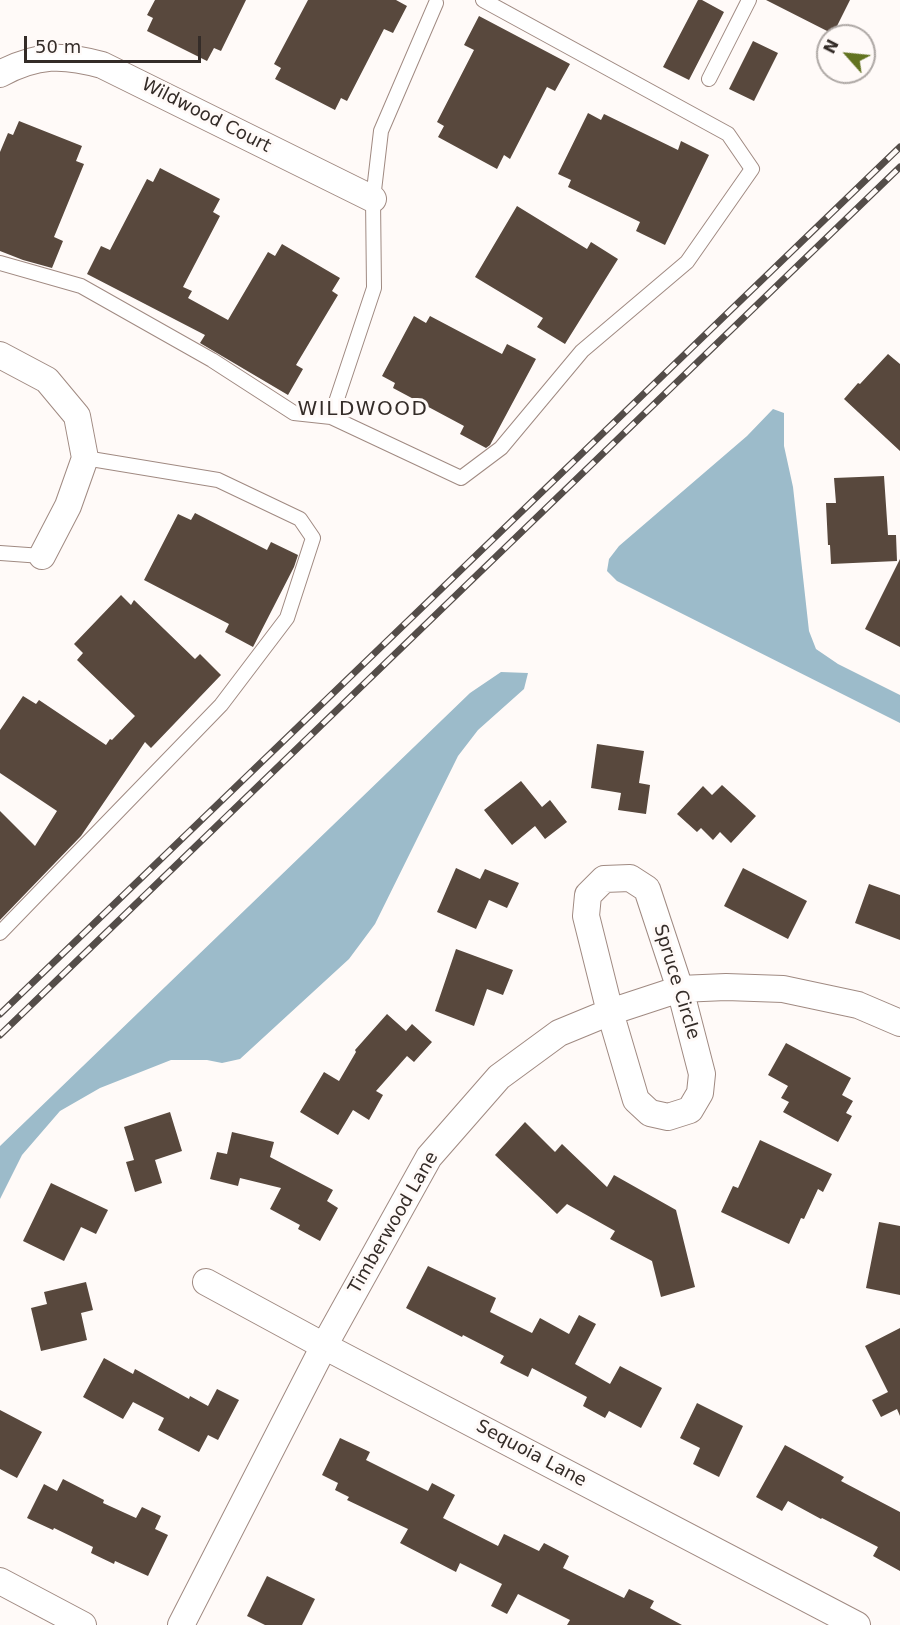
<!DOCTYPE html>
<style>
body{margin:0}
#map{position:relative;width:900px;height:1625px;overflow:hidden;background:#fffaf8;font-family:"DejaVu Sans",sans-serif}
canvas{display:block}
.north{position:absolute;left:816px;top:24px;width:60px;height:60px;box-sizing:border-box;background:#fffaf8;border:2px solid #aea8a5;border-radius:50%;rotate:297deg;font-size:16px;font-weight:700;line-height:24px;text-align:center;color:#342c28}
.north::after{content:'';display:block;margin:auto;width:21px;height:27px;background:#627320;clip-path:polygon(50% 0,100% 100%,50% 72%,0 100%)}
.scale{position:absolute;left:24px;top:36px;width:177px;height:27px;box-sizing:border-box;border:3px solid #342c28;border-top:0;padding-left:8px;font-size:18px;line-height:21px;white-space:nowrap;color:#342c28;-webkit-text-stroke:4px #fffaf8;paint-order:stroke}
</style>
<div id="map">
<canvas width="900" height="1625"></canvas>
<div class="north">N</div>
<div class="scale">50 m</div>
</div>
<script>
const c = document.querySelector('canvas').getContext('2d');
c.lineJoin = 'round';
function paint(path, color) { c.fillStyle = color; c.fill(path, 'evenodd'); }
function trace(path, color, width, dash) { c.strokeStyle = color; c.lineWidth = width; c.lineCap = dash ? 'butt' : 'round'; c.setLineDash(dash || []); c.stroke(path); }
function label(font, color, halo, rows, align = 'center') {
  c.font = font + ' "DejaVu Sans",sans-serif'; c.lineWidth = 6; c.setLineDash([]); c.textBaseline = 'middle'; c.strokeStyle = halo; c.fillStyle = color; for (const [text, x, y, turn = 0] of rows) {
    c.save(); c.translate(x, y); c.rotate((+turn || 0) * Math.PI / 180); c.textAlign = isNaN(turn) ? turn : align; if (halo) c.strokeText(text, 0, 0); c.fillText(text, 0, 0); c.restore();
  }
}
paint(new Path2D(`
 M773 409 784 413V446L793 487 809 631 816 649 838 664 900 695V723L617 581 607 571 609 559 619 546 747 436Z
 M501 672 528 673 524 689 478 730 458 756 375 924 349 959 240 1059 222 1063 207 1060H171L100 1088 60 1111 22 1155 0 1199V1146L470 693Z`), '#9cbbca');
paint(new Path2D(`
 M155 0H246L221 51 214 48 207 61 147 31 153 18 147 15Z
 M308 0H396L407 6 393 33 384 29 347 101 341 98 335 110 275 79 281 68 274 64Z
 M698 0H702L724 12 689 80 663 67Z
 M766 0H850L833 34Z
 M479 16 570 64 555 91 547 87 510 159 504 155 497 169 438 137 444 126 437 122 474 50 464 45Z
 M753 41 778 53 754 101 729 89Z
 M588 113 601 120 604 114 678 150 681 141 709 155 665 245 636 231 640 222 568 187 571 180 558 174Z
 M19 121 82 146 76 161 84 164 54 237 63 241 52 268 23 260 0 251V152L8 133 13 135Z
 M160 168 220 199 213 212 220 216 183 287 192 291 188 298 228 320 268 252 275 256 282 244 340 278 332 291 338 295 296 365 303 369 288 395 200 343 205 335 87 274 101 246 110 250 147 179 153 182Z
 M517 206 587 249 591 242 618 259 565 344 537 327 543 318 475 277Z
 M414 316 426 323 430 316 502 354 507 344 536 359 490 445 486 448 460 434 464 426 393 388 395 383 382 376Z
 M888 354 900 364V451L844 399 858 383 860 384Z
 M884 476 888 535H896L897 561 831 564 830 545H828L826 503H836L834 478Z
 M195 513 267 550 271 542 298 555 294 567 253 647 225 632 229 624 144 580 178 514 191 520Z
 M900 559V647L865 629Z
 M121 595 131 605 134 600 195 659 200 654 221 675 151 748 145 742 81 836 0 920V811L35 846 57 811 0 773V730L23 696 36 704 39 700 106 745 110 739 112 740 135 716 77 660 83 653 74 644Z
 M597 744 644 751 639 783 650 785 646 814 618 810 621 793 591 788Z
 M521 781 542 807 550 800 567 822 545 839 535 826 512 845 484 810Z
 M722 785 756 816 731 843 720 832 713 840 701 828 697 832 677 814 703 786 712 795Z
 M456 868 480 879 485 869 519 883 507 908 489 900 476 929 437 912Z
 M743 868 807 901 788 939 724 906Z
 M869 884 900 895V940L855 923Z
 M456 949 513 970 503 995 487 989 474 1026 435 1011Z
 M387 1014 406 1031 412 1024 432 1042 414 1062 407 1056 376 1091 383 1095 369 1120 353 1110 338 1135 300 1112 324 1072 339 1081 356 1052 355 1050Z
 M786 1043 851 1078 842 1095 853 1101 846 1113 852 1116 838 1142 783 1112 789 1102 781 1098 788 1086 768 1075Z
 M170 1112 182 1151 155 1160 162 1183 135 1192 126 1162 134 1160 124 1127Z
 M525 1122 555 1152 562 1144 607 1187 614 1175 676 1210 695 1287 661 1297 652 1261 610 1239 615 1231 567 1204 557 1214 495 1155Z
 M232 1132 274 1142 270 1157 333 1190 327 1201 338 1208 320 1241 298 1229 300 1225 270 1209 281 1188 240 1178 238 1186 210 1179 217 1152 227 1154Z
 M760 1140 832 1174 823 1192 818 1189 804 1219 801 1218 789 1244 721 1212 733 1186 738 1188Z
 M51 1183 108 1210 96 1234 81 1227 64 1261 23 1241Z
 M879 1222 900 1226V1295L866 1288Z
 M428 1266 496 1298 490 1312 532 1333 540 1318 569 1334 579 1315 596 1324 575 1364 610 1384 620 1366 662 1388 641 1428 609 1411 605 1418 583 1406 587 1397 532 1368 528 1377 500 1363 504 1356 463 1335 462 1337 406 1308Z
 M86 1282 93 1310 81 1313 87 1340 41 1351 31 1308 47 1304 44 1292Z
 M900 1328V1416L897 1409 881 1417 872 1400 888 1392 865 1346Z
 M104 1358 133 1374 135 1369 189 1399 190 1396 208 1406 217 1389 239 1400 218 1440 208 1435 199 1452 158 1430 164 1418 133 1402 123 1419 83 1397Z
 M697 1403 743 1426 719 1477 693 1464 700 1448 680 1438Z
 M0 1410 42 1432 17 1478 0 1469Z
 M340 1438 370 1452 366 1460 428 1491 432 1483 455 1495 443 1518 498 1546 504 1534 539 1551 544 1543 569 1556 563 1568 624 1598 629 1589 654 1601 650 1608 682 1625H567L570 1620 518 1594 507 1614 491 1606 502 1584 460 1563 456 1572 400 1543 408 1529 347 1500 349 1497 335 1490 338 1483 322 1475Z
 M785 1445 844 1477 841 1481 900 1512V1571L873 1556 878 1547 822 1518 821 1519 788 1501 782 1511 756 1497Z
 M63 1479 104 1500 103 1503 136 1518 142 1507 161 1516 155 1529 168 1535 148 1576 115 1561 114 1564 91 1553 93 1547 54 1528 53 1530 27 1518 44 1484 57 1491Z
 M267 1576 315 1599 302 1625H265L247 1616Z`), '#58483d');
const lane = new Path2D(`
 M709 79 749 0
 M0 263 81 286 212 360 294 413 331 417 461 478 501 448 582 351 687 262 752 169 728 134 483 0
 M331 417 374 288 373 199 381 131 436 3
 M0 553 42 556
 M0 933 221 705 287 618 313 538 300 519 218 480 85 458`);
const street = new Path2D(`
 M0 74C37 54 63 54 102 65L373 199
 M0 355 47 380 77 416 85 458 68 506 42 556
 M630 878 647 889 680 989 702 1074 700 1093 690 1110 668 1117 650 1113 636 1100 610 1012 586 916 588 895 604 879Z
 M206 1282 324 1346 857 1625
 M0 1581 83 1625
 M181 1625 324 1346 429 1157 499 1077 559 1033 610 1012 680 989 726 987 783 989 858 1005 900 1023`);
trace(lane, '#a08a82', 16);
trace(street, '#a08a82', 28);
trace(lane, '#fff', 14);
trace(street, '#fff', 26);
const rail = new Path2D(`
 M0 1014 900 147
 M0 1035 900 167`);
trace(rail, '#544d49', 7);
trace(rail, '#fffaf8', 4.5, [14]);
label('18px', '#342c28', '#fffaf8', [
 ["Wildwood Court",206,116,27],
 ["Spruce Circle",676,982,73],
 ["Timberwood Lane",394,1223,-60],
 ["Sequoia Lane",531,1454,28]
]);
c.letterSpacing = '1.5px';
label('20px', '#342c28', '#fffaf8', [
 ["WILDWOOD",363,410]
]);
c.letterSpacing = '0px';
</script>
